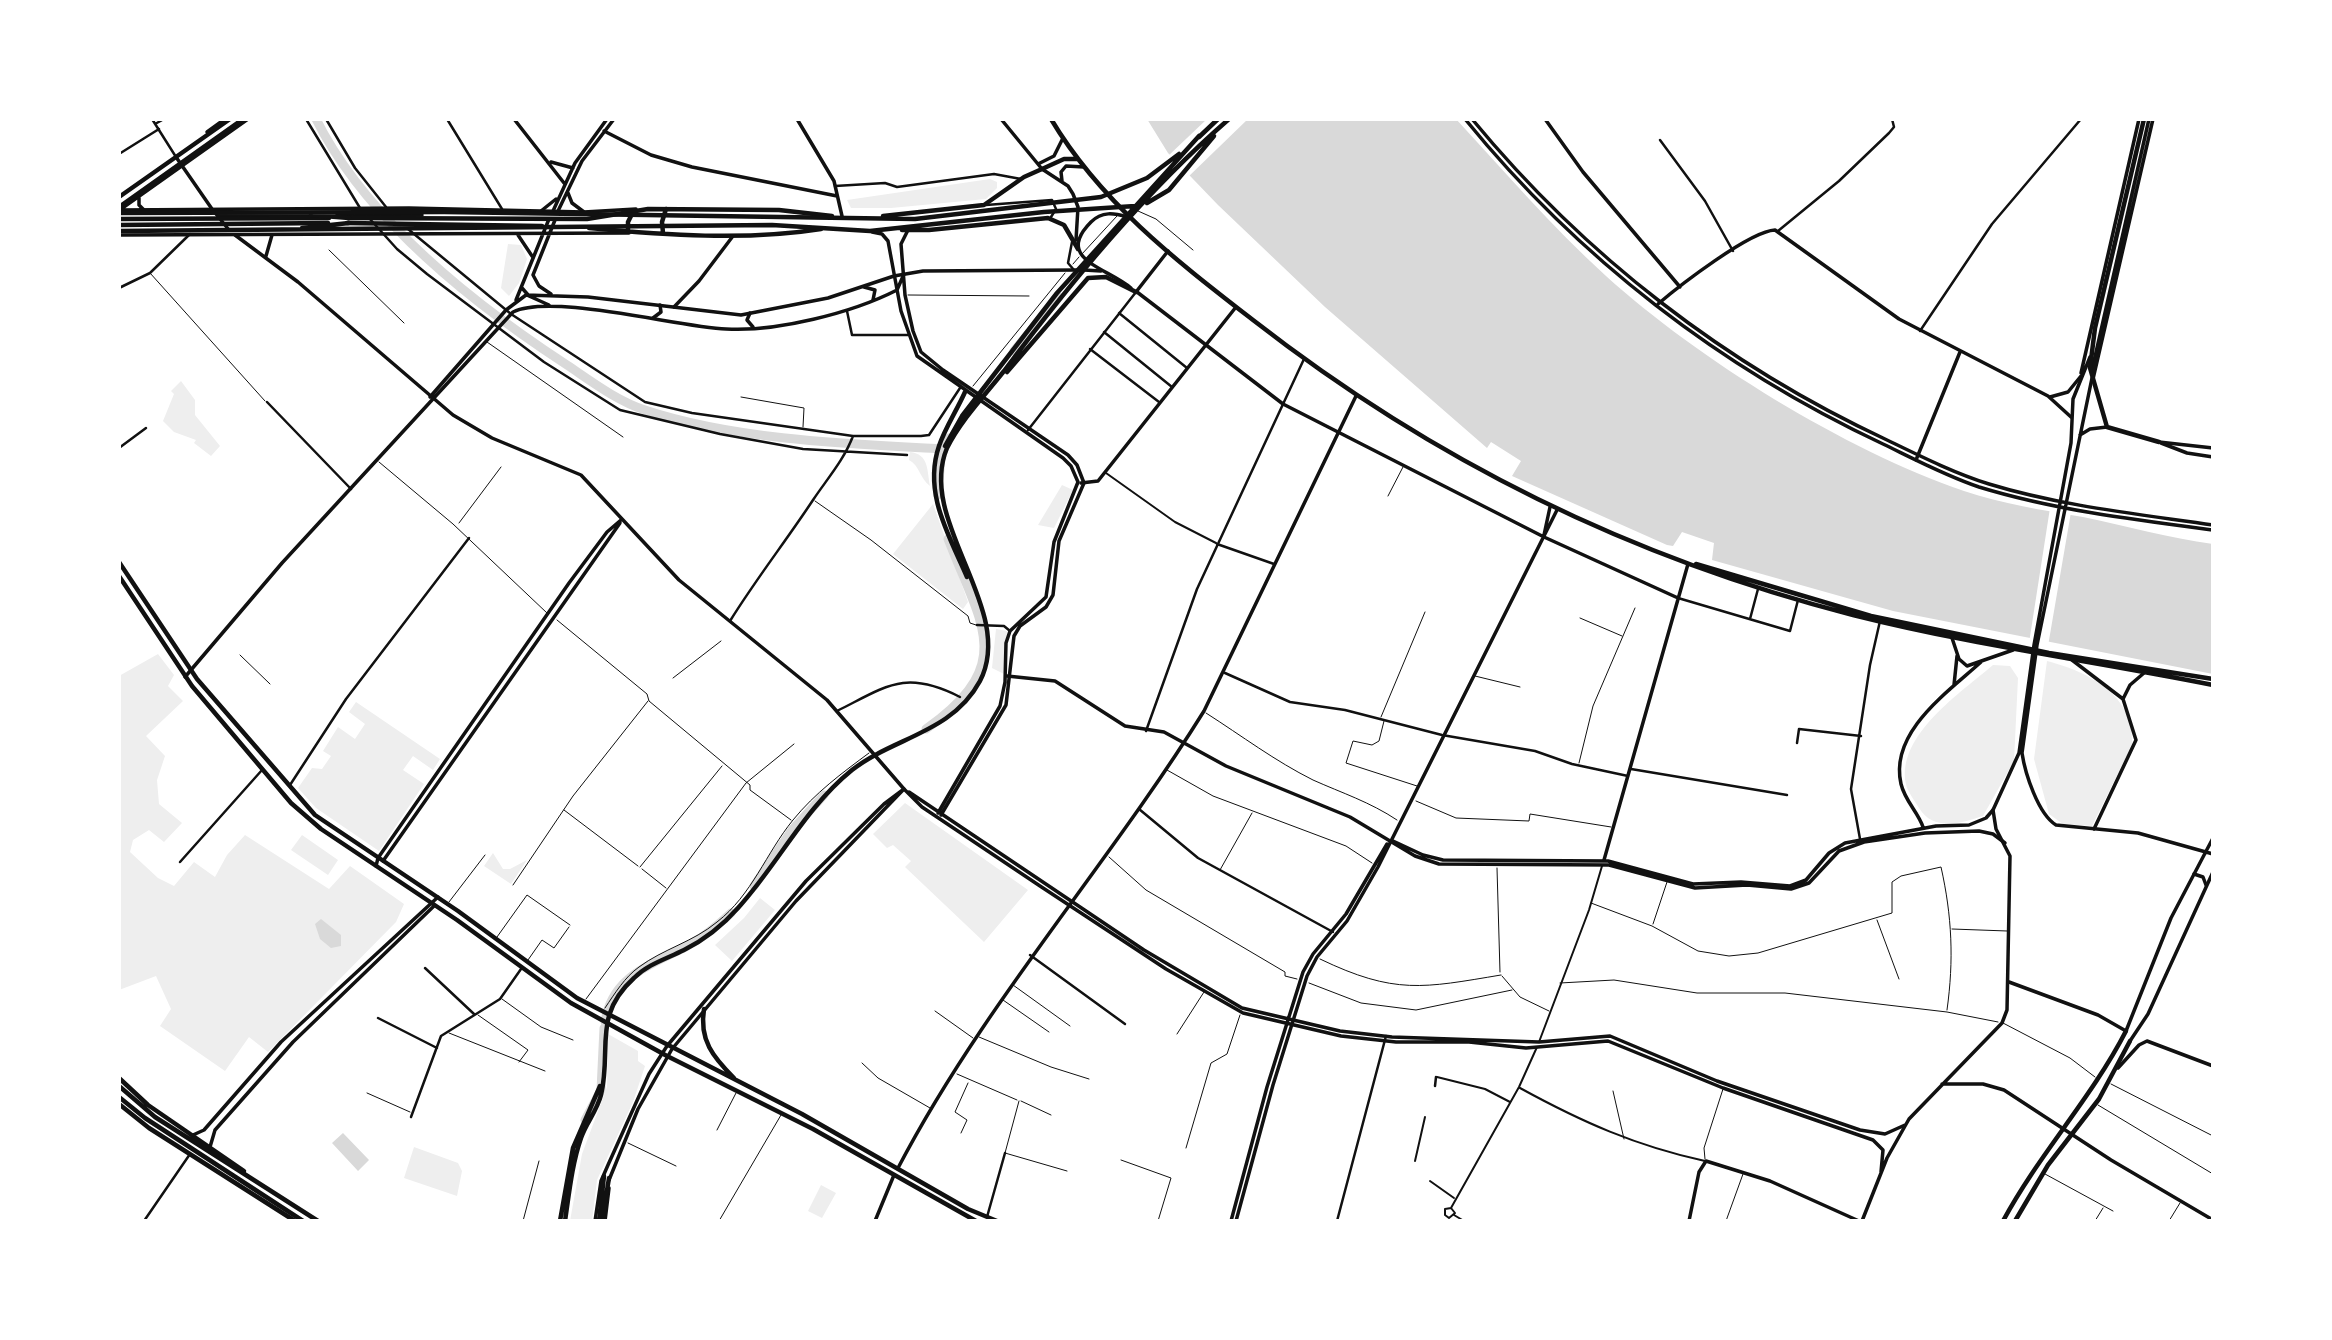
<!DOCTYPE html>
<style>
body{margin:0}
#map{position:relative;width:2332px;height:1340px;overflow:hidden;background:#fff;font-family:Commissioner,sans-serif}
canvas{display:block}
.frame{position:absolute;inset:0;border:121px solid #fff;pointer-events:none}
</style>
<div id="map">
<canvas width="2332" height="1340"></canvas>
<div class="frame"></div>
</div>
<script>
const c = document.querySelector('canvas').getContext('2d');
c.lineJoin = 'round';
function paint(path, color) { c.fillStyle = color; c.fill(path, 'evenodd'); }
function trace(path, color, width, dash) { c.strokeStyle = color; c.lineWidth = width; c.lineCap = dash ? 'butt' : 'round'; c.setLineDash(dash || []); c.stroke(path); }
paint(new Path2D(`
 M990 179 997 182V188L986 199 891 208H851L847 200Z
 M508 244 521 245 527 259 519 283 509 296 501 288Z
 M181 381 195 400V415L220 446 211 456 194 443 196 440 174 432 163 421 174 394 171 391Z
 M910 452C929 454 927 470 930 486 920 479 920 466 909 460Z
 M1062 485 1073 490 1054 528 1038 525Z
 M933 504 968 602 963 609 893 554Z
 M996 629 1007 631 1004 674 992 668Z
 M158 654 174 675 168 686 183 701 146 736 165 756 157 780 159 804 182 823 164 842 149 830 133 840 130 852 158 878 174 886 194 862 215 877 227 855 245 835 329 889 350 866 404 904 396 922 268 1052 249 1037 225 1071 160 1026 171 1009 156 976 119 990V676Z
 M2047 661C2089 672 2135 695 2132 745L2092 826 2063 824 2049 814 2034 759Z
 M1993 665 2010 666 2018 678 2014 761 1983 816C1961 823 1934 832 1919 808 1915 801 1907 791 1906 784 1896 735 1962 692 1993 665Z
 M356 702 440 759 433 770 413 756 403 770 424 784 379 851 316 808 298 788 312 768 322 769 331 756 323 751 338 727 355 739 365 724 349 712Z
 M905 803 1028 890 984 942 905 867 911 861 893 845 887 848 873 834Z
 M302 835 338 860 328 875 291 850Z
 M493 853 503 869H510L527 860 511 884 484 866Z
 M760 898 775 910 732 961 715 945 744 918Z
 M608 1034 638 1051V1061L645 1066 633 1102 597 1180 592 1221H570L582 1154 607 1087Z
 M414 1147 458 1163 462 1171 457 1196 404 1178Z
 M821 1185 836 1193 822 1218 808 1211Z`), '#eee');
paint(new Path2D(`
 M1147 119H1456C1505 172 1552 227 1606 276 1699 360 1845 450 1964 491 2002 504 2043 510 2083 517 2127 526 2169 538 2213 544V674L1893 611 1712 560 1714 543 1682 532 1673 546 1667 545 1512 476 1521 461 1491 442 1487 448 1325 307 1218 205 1168 153Z
 M321 919 341 935V946L331 948 320 939 315 924Z
 M343 1133 369 1160 358 1171 332 1143Z`), '#d9d9d9');
paint(new Path2D(`
 M1207 119H1248L1187 178 1167 157Z
 M2050 508 2071 512 2048 646 2029 643Z`), '#fff');
trace(new Path2D(`
 M316 119C366 219 475 305 567 365 591 381 617 401 645 410 736 440 849 444 944 449
 M1014 351 1059 297
 M938 495 941 456 949 438
 M926 729C1017 664 982 627 948 539
 M754 886 792 830 824 795
 M605 1022C612 975 652 965 687 946 703 938 718 925 731 913
 M585 1120 601 1090 604 1028`), '#d9d9d9', 9);
trace(new Path2D(`
 M1138 211 1156 219 1193 250
 M329 250 404 323
 M1082 254 1117 216
 M1073 264 1079 257
 M150 273 265 401
 M908 295 1029 296
 M487 342 623 437
 M973 386 1065 273
 M741 397 804 408 803 427
 M379 462 453 524 547 613
 M1388 496 1403 467
 M815 501 871 540 968 616 970 623 976 625
 M459 523 501 467
 M1580 618 1622 636
 M557 620 647 694 649 701 750 785V790L791 820
 M240 655 270 684
 M1475 676 1520 687
 M673 678 721 641
 M1206 713C1242 736 1275 761 1313 780 1342 793 1370 802 1397 820
 M1381 717 1425 612
 M1384 721 1379 741 1372 745 1353 741 1346 763 1417 786
 M1579 763 1593 706 1635 608
 M1167 770 1213 796 1346 846 1372 863
 M1416 801 1456 818 1529 821 1530 814 1611 827
 M564 810 638 866
 M1109 857 1146 890 1285 972V976L1297 979
 M640 867 722 766
 M1497 868 1500 972
 M642 869 666 888
 M1220 870 1252 813
 M513 885 573 796 648 701
 M449 902 485 855
 M1591 903 1652 926 1698 951 1729 956 1758 953 1892 913V882L1901 876 1941 867C1952 916 1954 960 1947 1010
 M1877 920 1899 979
 M1653 924 1667 882
 M1952 929 2007 931
 M497 937 527 895 570 925
 M1320 959C1395 995 1423 988 1501 975
 M528 960 542 940 554 948 569 927
 M1502 976 1520 997 1549 1011
 M1309 983 1361 1003 1416 1010 1512 990
 M1560 983 1614 980 1697 993H1785L1947 1012 1998 1022
 M1013 985 1070 1026
 M502 999 541 1027 573 1040
 M586 999 746 783 794 744
 M1003 1000 1049 1032
 M605 1008C615 993 625 977 639 967 663 949 693 942 717 922 752 895 766 853 793 820 815 793 842 773 869 753
 M935 1011 973 1038
 M478 1015 528 1050 519 1062
 M2003 1023 2070 1058 2095 1077
 M449 1033 545 1071
 M1177 1034 1204 992
 M979 1037 1051 1067 1089 1079
 M862 1063 878 1078 930 1108
 M957 1074 1017 1100
 M2111 1084 2213 1136
 M1613 1091 1624 1139
 M367 1093 410 1112
 M1019 1101 1005 1153 1067 1171
 M1021 1101 1051 1115
 M2098 1105 2213 1174
 M717 1130 736 1093
 M961 1133 967 1120 955 1112 968 1083
 M628 1143 676 1166
 M1186 1148 1211 1063 1227 1054 1240 1015
 M1705 1159 1704 1148 1723 1089
 M1121 1160 1171 1178 1158 1221
 M2045 1174 2113 1211
 M523 1221 539 1161
 M719 1221 781 1115
 M1726 1221 1743 1174
 M2095 1221 2103 1208
 M2169 1221 2180 1203`), '#111', 1);
trace(new Path2D(`
 M1106 473 1175 522 1216 543
 M1539 1042 1589 910 1602 866
 M1437 1077 1485 1089 1510 1102
 M1520 1088C1582 1122 1636 1146 1705 1161
 M1415 1161 1425 1117
 M1430 1181 1454 1198
 M1451 1208 1455 1213 1449 1218 1445 1215V1209L1451 1208 1519 1087 1537 1047
 M1454 1215 1464 1221`), '#111', 2);
trace(new Path2D(`
 M152 119 176 157
 M306 119 360 208
 M326 119 355 168 386 207
 M447 119 502 209
 M155 124 164 119
 M1660 140 1705 201 1733 251
 M119 154 159 129
 M835 186 885 183 897 187 994 174 1021 179
 M986 205 1052 200 1056 209 1051 217
 M369 218 397 249 427 274 544 362 620 410 720 434 803 449 907 455
 M408 229 511 314 645 402 692 413 853 436H921L929 435 960 388
 M1778 231 1839 181 1889 133 1894 127 1892 119
 M1072 242 1068 263 1074 270
 M119 288 150 273 190 234
 M847 311 852 335H908
 M1119 313 1187 368
 M1920 331 1992 224 2081 119
 M1104 332 1172 387
 M1090 349 1159 402
 M267 402 351 489
 M1028 430 1136 292
 M119 448 146 428
 M1217 544 1274 564
 M1678 598 1790 631 1798 600
 M1750 619 1758 589
 M730 621C756 579 786 541 813 500 827 479 844 460 853 436
 M977 625 1004 626 1010 631
 M1225 673 1290 702 1345 710 1442 735 1535 751 1572 764 1628 776
 M837 711C887 686 905 669 960 697
 M1146 731 1197 589 1304 359
 M1797 743 1799 729 1861 736
 M1631 769 1787 795
 M290 785 346 699 469 538
 M1139 809 1198 858 1333 932
 M1860 839 1851 789 1870 665 1880 621
 M180 862 262 770
 M1030 955 1125 1024
 M425 968 474 1014
 M378 1018 437 1048
 M1435 1086 1436 1077
 M411 1117 441 1036 500 999 521 969
 M987 1217 1005 1153
 M144 1221 190 1154
 M1337 1221 1386 1036`), '#111', 2.5);
trace(new Path2D(`
 M514 119 564 183
 M797 119 834 181 842 216
 M1545 119 1583 172 1680 287
 M604 131 651 155 692 167 837 196
 M176 157 212 209 229 230
 M551 162 573 168
 M568 193 572 203 584 212
 M541 211 556 199
 M553 211 575 163 607 119
 M558 211 582 161 614 119
 M337 215H422
 M218 216H312
 M235 235 298 282 453 415 492 438 581 475 679 580 827 700 904 789
 M266 256 272 235
 M1084 270 1101 271
 M894 276 923 271 1077 270
 M864 287 875 290 873 300
 M1136 292 1168 251
 M1658 304C1679 286 1750 231 1775 230L1899 319 2048 396 2071 417
 M674 307 699 281 733 236
 M750 313 747 320 753 327
 M653 318 661 312 660 305
 M2050 397 2068 392 2081 376
 M2161 443 2187 453 2213 457
 M1916 460 1960 352
 M1081 483 1098 481 1236 307
 M1544 537 1678 598
 M1952 638 1959 659 1967 666 2013 650
 M2072 660 2123 699 2136 740 2094 829
 M1007 676 1055 681 1125 726 1164 732 1226 766 1350 817 1415 856 1439 864 1609 865 1695 888 1747 885 1791 889 1809 883 1839 851 1864 842 1925 833 1979 831 1993 834 2005 843
 M1954 685 1957 656
 M2123 699 2130 685 2144 673
 M1923 827C1918 812 1905 801 1901 784 1889 732 1948 692 1981 662
 M1393 841 1423 855 1443 860 1608 861 1693 884 1741 882 1790 886 1806 880 1829 853 1845 843 1936 826 1969 825 1986 818 1993 810
 M1604 860 1688 564
 M383 861 620 523
 M376 866 378 858 569 583 607 532 621 520
 M2194 874 2203 877 2206 885
 M2009 982 2098 1015 2126 1031
 M2118 1068 2139 1045 2147 1041 2213 1066
 M193 1135 204 1130 281 1042 438 897
 M210 1147 215 1130 293 1042 434 906
 M898 1168C983 1005 1107 867 1204 711L1356 396
 M875 1221 894 1175
 M1689 1221 1699 1172 1706 1161 1770 1181 1859 1221`), '#111', 3.5);
trace(new Path2D(`
 M1001 119 1042 169 1068 186 1073 194 1078 207 1076 240
 M1465 119C1578 258 1721 368 1883 444 1914 459 1946 476 1979 487 2054 510 2135 520 2213 530
 M1472 119C1585 256 1726 365 1887 440 1920 456 1954 473 1989 484 2061 506 2138 514 2213 525
 M207 132 225 119
 M1038 164 1054 156 1063 138
 M1062 181 1061 172 1066 166 1084 167
 M139 198V205L144 210
 M121 209 248 119
 M119 210 409 208 584 212 636 209
 M1127 217C1114 213 1102 211 1091 222 1054 259 1106 267 1131 288
 M908 230 901 244 905 295 913 331 921 352 943 370 1068 455 1077 465 1084 483 1059 541 1053 595 1046 607 1020 626 1014 636 1006 705 941 815
 M872 232 882 234 888 241 901 311 917 356 1063 458 1071 466 1078 482 1054 542 1046 597 1010 631 1006 643 1005 682 1000 706 938 813
 M119 235 629 233
 M518 235 532 256
 M522 288 529 296 549 305
 M1137 292 1283 404 1544 537
 M551 294 539 286 533 275 555 220
 M516 300 549 219
 M2092 370 2149 119
 M2081 373 2139 119
 M2092 378 2037 645 2022 753C2025 773 2038 814 2056 825L2138 833 2213 854
 M2093 379 2153 119
 M430 397 506 310 526 295 588 297 741 315 828 298 894 276
 M2080 435 2090 429 2107 427
 M2159 442 2213 448
 M1544 535 1550 507
 M185 677 282 563 513 312C552 293 678 327 726 329 776 332 852 313 897 290L904 274
 M904 789 922 807 1040 886 1166 969 1243 1013 1341 1036 1396 1042H1469L1526 1048 1608 1041 1723 1088 1873 1140 1883 1150 1881 1172
 M909 792 1144 950 1242 1008 1340 1031 1392 1037 1539 1042 1610 1036 1717 1081 1860 1130 1885 1134 1905 1125
 M2126 1031 2171 918 2213 838
 M2130 1041 2148 1014 2213 872
 M1942 1084H1983L2004 1090 2111 1160 2213 1220
 M609 1180 638 1109 672 1049 796 901 903 790
 M595 1221 601 1181 608 1165 649 1074 667 1046 806 881 884 804 904 789
 M605 1221 609 1188
 M1231 1221 1267 1087 1303 972 1313 954 1346 914 1387 844
 M1236 1221 1273 1085 1307 976 1317 957 1347 921 1378 867 1557 510
 M1862 1221 1887 1158 1909 1119 2002 1023 2007 1010 2010 856 1996 829 1993 810 2019 753 2034 645 2071 443 2073 399 2090 357`), '#111', 3.5);
trace(new Path2D(`
 M1051 119C1101 203 1177 261 1253 320 1434 461 1631 558 1853 615 1972 645 2093 661 2213 685
 M2144 119 2095 328 2090 368 2107 427 2159 442
 M1042 169 1064 159H1078
 M348 218 587 219 648 209 779 210 832 216
 M119 219 329 218
 M347 223 542 226
 M119 225 328 223
 M589 228C664 235 746 241 821 229
 M628 230V222L633 212
 M663 233 662 222 666 209
 M119 562 197 679 315 815 458 911 577 998 802 1114 968 1209 997 1221
 M1696 564 1871 616 2049 653 2213 679
 M119 576 192 686 291 803 321 829 457 920 571 1003 667 1056 813 1129 976 1221
 M704 1009C699 1040 713 1057 734 1078
 M119 1104 149 1128 295 1221
 M2003 1221C2039 1154 2091 1099 2126 1031
 M2015 1221 2048 1165 2099 1099 2130 1041`), '#111', 4.5);
trace(new Path2D(`
 M1199 137 1218 119
 M119 197 230 119
 M1147 203 1169 190 1214 136
 M119 207 243 119
 M119 213 444 212 915 219 1101 197 1147 178 1179 154
 M311 215 349 218
 M883 216 984 205 1024 177 1042 169
 M302 228 349 223
 M902 230H929L1048 218 1064 225 1078 249
 M119 231 772 225 870 231 1044 212 1135 206
 M1007 372 1088 278 1106 277 1136 292
 M965 392C957 410 945 428 939 446 923 493 949 535 967 577
 M945 446 962 416 1057 293 1199 136
 M119 1078 148 1105 244 1171
 M119 1086 155 1117 318 1221
 M119 1097 145 1118 303 1221
 M560 1221 573 1148 600 1086
 M565 1221C569 1194 572 1164 581 1138 586 1123 597 1111 601 1095 612 1049 592 1016 634 978 648 964 666 959 684 950 704 940 723 925 738 908 779 863 804 809 852 770 894 737 952 733 980 681 1017 609 916 522 947 448 961 420 985 395 1004 371 1071 282 1145 192 1229 119
 M599 1221 604 1176
 M602 1221 609 1178`), '#111', 4.5);
</script>
